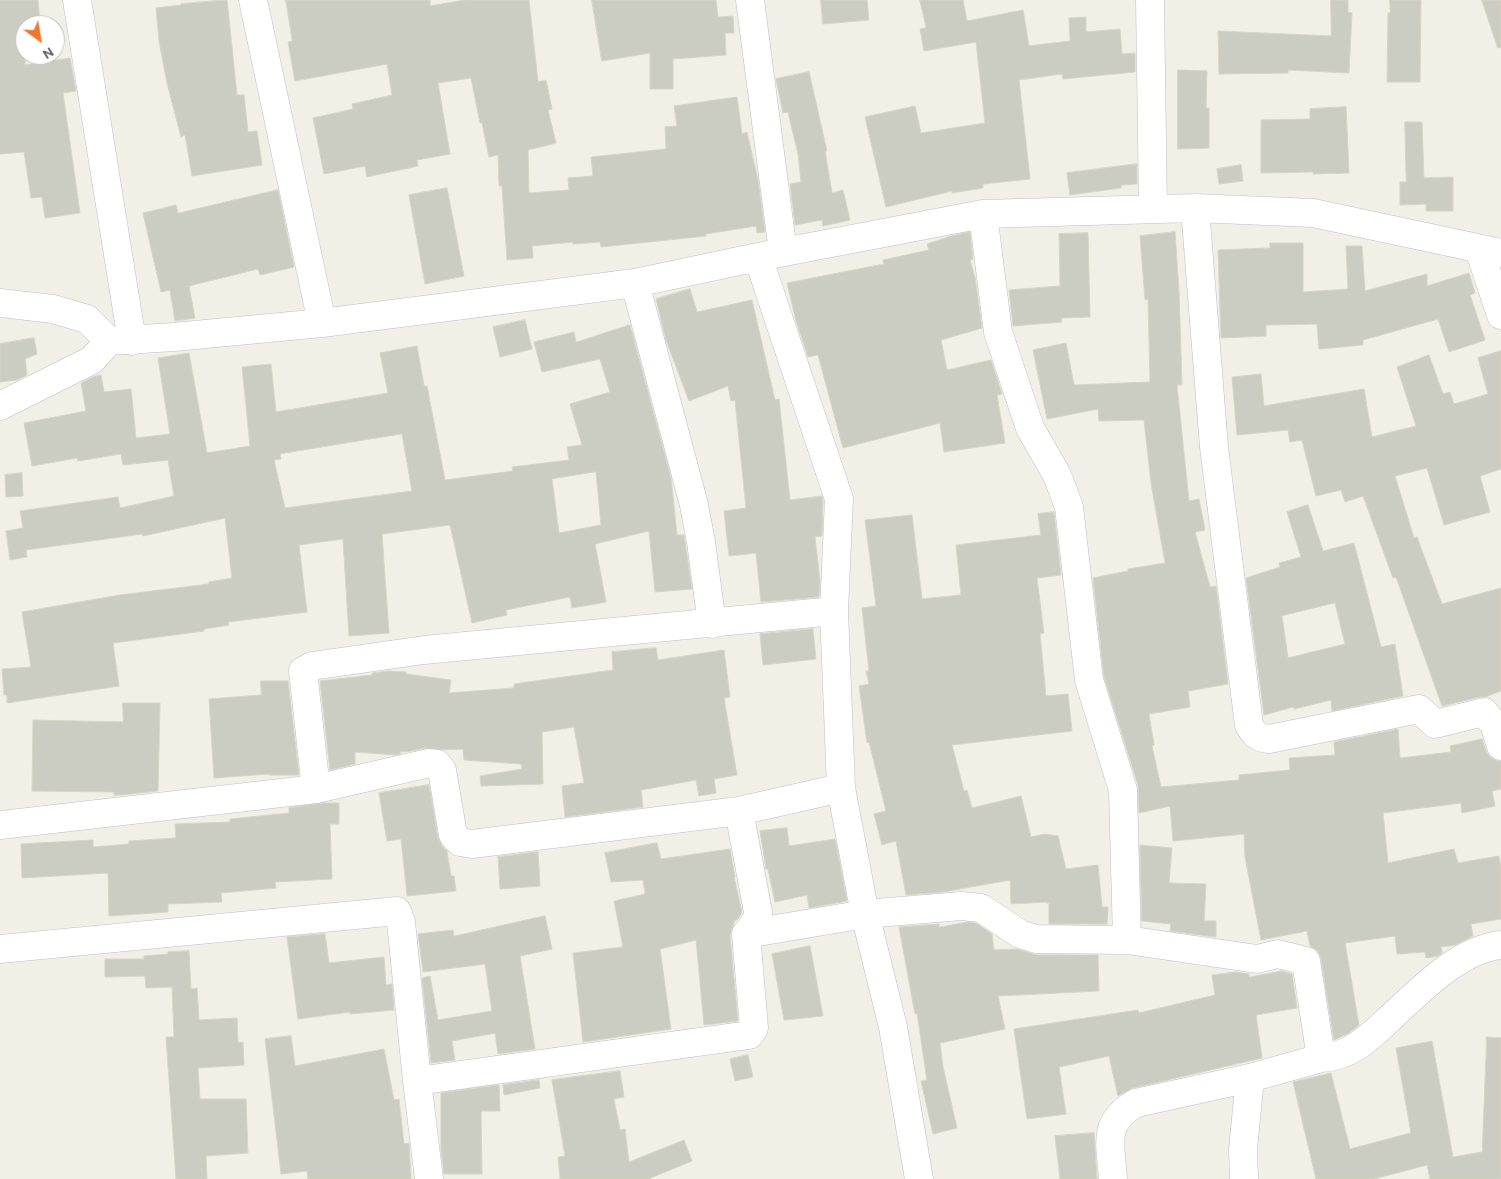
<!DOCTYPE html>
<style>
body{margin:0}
#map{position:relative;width:1501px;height:1179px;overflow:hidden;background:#f0f0e6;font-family:Overpass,sans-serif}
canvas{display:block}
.north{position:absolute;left:15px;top:15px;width:50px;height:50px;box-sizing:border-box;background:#fff;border:1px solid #bfbfc2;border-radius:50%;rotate:148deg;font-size:14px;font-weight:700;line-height:20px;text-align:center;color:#5e5f67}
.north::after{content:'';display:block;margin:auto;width:18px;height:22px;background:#ef762e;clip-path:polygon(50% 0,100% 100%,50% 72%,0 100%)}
</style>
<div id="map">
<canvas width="1501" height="1179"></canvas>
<div class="north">N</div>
</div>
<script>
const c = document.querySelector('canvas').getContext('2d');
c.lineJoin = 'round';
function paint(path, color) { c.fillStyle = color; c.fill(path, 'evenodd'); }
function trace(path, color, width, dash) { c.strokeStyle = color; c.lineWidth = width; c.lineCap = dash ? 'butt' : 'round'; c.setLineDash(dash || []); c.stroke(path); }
const building = new Path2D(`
 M0 0H38L40 25H25V65L70 58 76 91 63 93 80 213 45 218 42 197 31 198 24 152 0 154Z
 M227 0 237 95H244L248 132 257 131 262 165 192 176 185 135 181 137 167 83 159 41 156 8 181 5V4Z
 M286 0H430V6L465 0H529L538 82 546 80 552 109 548 110 556 143 528 150 529 193 569 190 568 178 593 176 591 157 666 149 665 127 677 126 674 106 737 97 742 134 747 132 758 180 765 232 757 233 756 226 706 234V236L601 247 600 242 573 244V242L532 246 533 258 507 260 502 186H499L498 155 489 157 482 123H480L471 78 438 83 450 154 417 160 418 166 367 177 365 166 324 174 313 118 353 109 352 104 392 95 387 64 295 81 288 42 292 41Z
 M592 0H716L718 17 733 16 734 33H725L726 55 673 59V89H650V53L602 61Z
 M821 0H867L869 20 823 24Z
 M920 0H963L967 21 1023 10 1029 46 1070 41 1069 18 1086 17V32L1120 29 1122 54 1135 53V72L1063 79 1062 74 1019 80 1030 179 983 184V188L952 193V191L886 207 865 117 915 106 921 133 985 123 976 42 924 51 920 29 926 28Z
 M1331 0H1348V12L1352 13 1349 73 1288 70V73L1219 74 1218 31 1331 36Z
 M1390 0H1421L1420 82H1387L1388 13H1390Z
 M1482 0H1501V47L1498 48Z
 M1178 70 1207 71 1206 108H1209V148L1178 149Z
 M809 72 827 151H825L832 193 843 190 850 220 823 226 822 220 795 225 790 184 801 182 798 154 788 112 783 113 776 79Z
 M1346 107 1349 173 1313 174V172L1261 173V120L1310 119V109Z
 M1405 122H1422L1424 178 1453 177V211H1426V204L1400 205V182H1406Z
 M1137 164V184L1121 185V188L1070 195 1067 173Z
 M1241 165 1243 181 1219 184 1217 169Z
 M447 188 464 276 425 284 409 195Z
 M278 190 294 267 260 275 258 269 189 286 195 318 175 321 170 290 161 292 143 213 176 205 178 213Z
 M970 232 973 259 970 260 975 277 982 328 941 340 947 370 991 360 1002 394 997 395 1005 443 944 452 940 423 843 448 818 355 808 357 796 321 787 283 884 264 883 260 929 250 927 244 948 237Z
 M1175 232 1179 291 1182 385H1177L1189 501 1199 499 1205 530 1195 532 1210 587 1216 586 1228 684 1188 691 1190 707 1149 714 1154 745 1152 746 1161 787 1239 780V775L1290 770 1289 758 1335 755 1334 742 1398 729 1400 758 1451 752 1450 746 1482 739 1486 751 1490 757 1497 761H1501V789L1492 791 1495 806 1462 813 1461 803 1383 813 1388 863 1454 849 1458 863 1499 856 1501 868V919L1471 924 1473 936 1455 945 1441 947 1442 953 1438 956 1426 958 1425 952 1397 954 1395 936 1345 943 1359 1025 1349 1033 1334 1040 1321 959 1318 951 1310 946 1307 931 1261 940 1245 857 1244 834 1173 841 1170 806 1139 813 1138 785 1104 677 1093 578 1128 571V569L1165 563 1151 483 1144 420 1099 421 1098 409 1047 419 1033 350 1066 343 1074 385 1150 382 1148 299 1145 300 1140 236Z
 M1088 233 1090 317 1061 318 1062 322 1013 326 1009 290 1060 286 1059 234Z
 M1270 243H1303V292L1348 289 1346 246H1362L1365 291 1427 274V286L1469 273 1475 293 1470 295 1485 340 1449 352 1438 319 1363 340V345L1319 349 1317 324 1266 325V336L1221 338 1218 250 1270 248Z
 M690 289 697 312 752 300 775 400 779 399 790 500 822 496 823 501 822 536 815 537 820 580 819 597 761 602 756 553 729 556 724 511 746 508 735 400 731 401 728 386 689 401 666 340 656 299Z
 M525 320 532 349 500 357 493 327Z
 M630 325 671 478 677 535H684L692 589 655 592 649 531 595 544 606 602 572 608 570 597 506 610 507 615 472 623 450 525 382 534 389 633 349 636 343 539 299 545 307 612 228 622 229 625 204 629V631L113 643 119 686 7 703V695H4L2 669 31 667 22 612 120 595 209 584V582L232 578 225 518 143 536 142 534 26 550 27 557 10 560 6 531 23 528 20 511 118 497 120 508 174 496 168 460 123 465 121 454 78 461 77 458 32 466 24 423 86 411 81 383 93 377 101 375 104 392 131 389 136 438 170 434 158 358 189 353 207 453 250 446 242 367 271 364 276 412 388 393 380 353 417 346 424 386H427L445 480 513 471 512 467 569 460 567 447 582 445 570 404 610 392 600 359 542 372 534 342 574 332 576 342ZM402 434 412 491 285 508 274 460 281 459 280 454ZM596 472 601 525 559 533 552 479Z
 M34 338 37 354 25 359 27 375 17 380 0 382V344Z
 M1501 351V469L1480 476 1490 512 1444 525 1427 468 1395 476 1414 538 1417 537 1442 604 1501 588V691L1485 697H1480L1442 706 1396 577 1393 578 1363 496 1345 502 1341 490 1316 496 1302 440 1290 442 1288 430 1237 435 1232 377 1261 374 1264 406 1364 389 1372 437 1416 426 1397 367 1429 355 1443 394 1450 392 1454 404 1488 394 1478 358Z
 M22 473 23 496 6 497 5 475Z
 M1308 505 1323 551 1354 543 1381 647 1395 644 1403 696 1332 711 1331 700 1294 709 1293 707 1264 715 1246 578 1280 567 1279 563 1301 557 1287 512ZM1335 603 1345 644 1288 658 1282 616Z
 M1054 512 1061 575 1037 578 1044 633 1040 634 1046 696 1068 694 1072 731 952 745 964 791 967 790 972 808 1021 796 1031 837 1044 834 1058 836 1066 869 1098 865 1102 907H1108L1107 924H1049V903H1046V902L1011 904 1010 880 943 892 906 895 896 841 882 845 874 814 886 811 869 742 867 743 859 686 869 684 866 671H869L862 608 876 606 865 520 912 515 922 599 961 595 956 545 1041 535 1038 514Z
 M813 629 816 659 763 665 760 634Z
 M656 648 658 660 724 650 730 697 724 698 737 775 714 779 716 793 699 796 696 780 641 790 643 807 565 817 562 786 584 783 574 727 542 732 543 784 481 786 480 776 522 769 521 764 464 760 463 749 441 750 426 748 411 751 400 752V754L396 755 355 752V764L330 770 320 681 372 675V673L388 671 406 672V674L451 680 449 693 514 688V684L613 670 612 652Z
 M261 681H288L299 775H269V774L214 778 209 699 261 695Z
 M123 703H160L158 791 121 795H114V792L32 791 33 720 123 722Z
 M429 785 438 838 442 846 447 851 451 876H454L456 891 407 896 401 839 387 841 379 793Z
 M323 803H339V824H330L332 879 275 882 276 888 221 893 222 902 168 904V912L109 916 108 873 22 878 21 844 93 840V847L129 844V841L176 838 175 824 230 822V819L289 813V808Z
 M787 828 789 846 835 839 847 901 809 908 807 895 775 902 768 869H766L760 831Z
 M657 843 661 859 730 849 735 877H734L742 912 738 919 735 920 730 935 738 1021 704 1025 696 940 660 949 671 1029 583 1042 573 953 623 947 614 901 645 894 643 880 611 882 605 853Z
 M1140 845 1172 848 1169 883 1206 884 1204 921H1216V937L1170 931 1171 924 1142 921Z
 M538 852 540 886 500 889 498 857Z
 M545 916 552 949 520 956 535 1049 498 1054 495 1033 452 1041 455 1060 431 1063 422 978 430 976 438 1020 492 1011 485 964 423 972 418 934 453 930 454 936Z
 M968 922 976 923 992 934 994 950 1017 949 1036 955H1098L1099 991 998 996 1005 1029 940 1043 943 1067 957 1128 933 1134 921 1081 927 1080 917 1013 915 1014 899 927 939 924V927Z
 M325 934 329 963 384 957 386 985 392 984 394 1010 350 1014V1012L298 1019 287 937Z
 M810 946 823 1016 784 1020 772 954Z
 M189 951 191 989 197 988 199 1020 237 1018 238 1043 243 1042 244 1065 198 1068 200 1099H246L248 1153 206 1156 207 1179H176L166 1037H174L172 987 146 988 145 976 105 977V959H144V956L168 954V952Z
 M1282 971 1292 974 1297 1008 1256 1015 1262 1058 1133 1088 1118 1096 1109 1056 1059 1067 1066 1114 1027 1119 1014 1029 1138 1010 1139 1013 1215 995 1212 975 1235 972 1249 974V977Z
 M291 1036 295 1066 384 1049 394 1100 399 1099 404 1144 409 1143 411 1179H308L307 1171 281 1174 265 1039Z
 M1487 1037 1501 1038V1179H1430L1427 1165 1374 1179H1316L1293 1082 1331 1073 1350 1149 1411 1133 1396 1048 1432 1041 1453 1157 1482 1152Z
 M748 1055 753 1077 735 1081 730 1059Z
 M620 1071 624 1097 614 1099 620 1130 625 1129 629 1162 684 1140 692 1161 648 1179H560L558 1157 565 1156 552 1080Z
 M539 1080 540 1088 504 1095 503 1085Z
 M499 1085 500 1111H481L482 1174H444L441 1149V1093Z
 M1094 1133 1097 1179H1060L1055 1136Z`);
paint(building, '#cbccc2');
trace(building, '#d6d5c4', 1);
const minor = new Path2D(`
 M77 0 132 341
 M253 0 322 323
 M750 0 783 252
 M1150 0 1153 209
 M1195 208 1214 447 1249 725C1254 734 1258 738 1269 739L1419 709 1435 724 1484 712 1494 724 1501 746
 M983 214 998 332 1030 428 1057 475 1069 507 1089 680 1123 790 1127 940
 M1479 249 1501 315
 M758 257 839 499 834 611 841 788 865 914 893 1027 919 1179
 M635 283 694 505 701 542 712 624
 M0 303 53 309 87 319 109 341 174 337 322 323 635 283 758 257 983 214 1195 208 1313 213 1501 253
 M0 406 92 360 109 341
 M316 789 303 671 312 666 424 650 834 611
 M0 825 316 789 429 763 437 764 442 770 453 835 460 842 472 844 739 811 841 788
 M746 934 865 914 961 906 981 908 1020 934 1036 939 1127 940 1257 959 1278 954 1306 961 1321 1058
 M0 949 397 911 401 922 417 1081 429 1179
 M417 1081 749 1035 754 1028 746 934 757 920 758 912 739 811
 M1113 1179C1111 1145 1101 1123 1136 1103L1250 1078
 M1244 1179 1243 1149 1250 1078 1321 1058C1349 1057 1368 1039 1387 1021 1418 993 1457 950 1501 945`);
trace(minor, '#bebec5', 29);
trace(minor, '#fff', 28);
</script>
